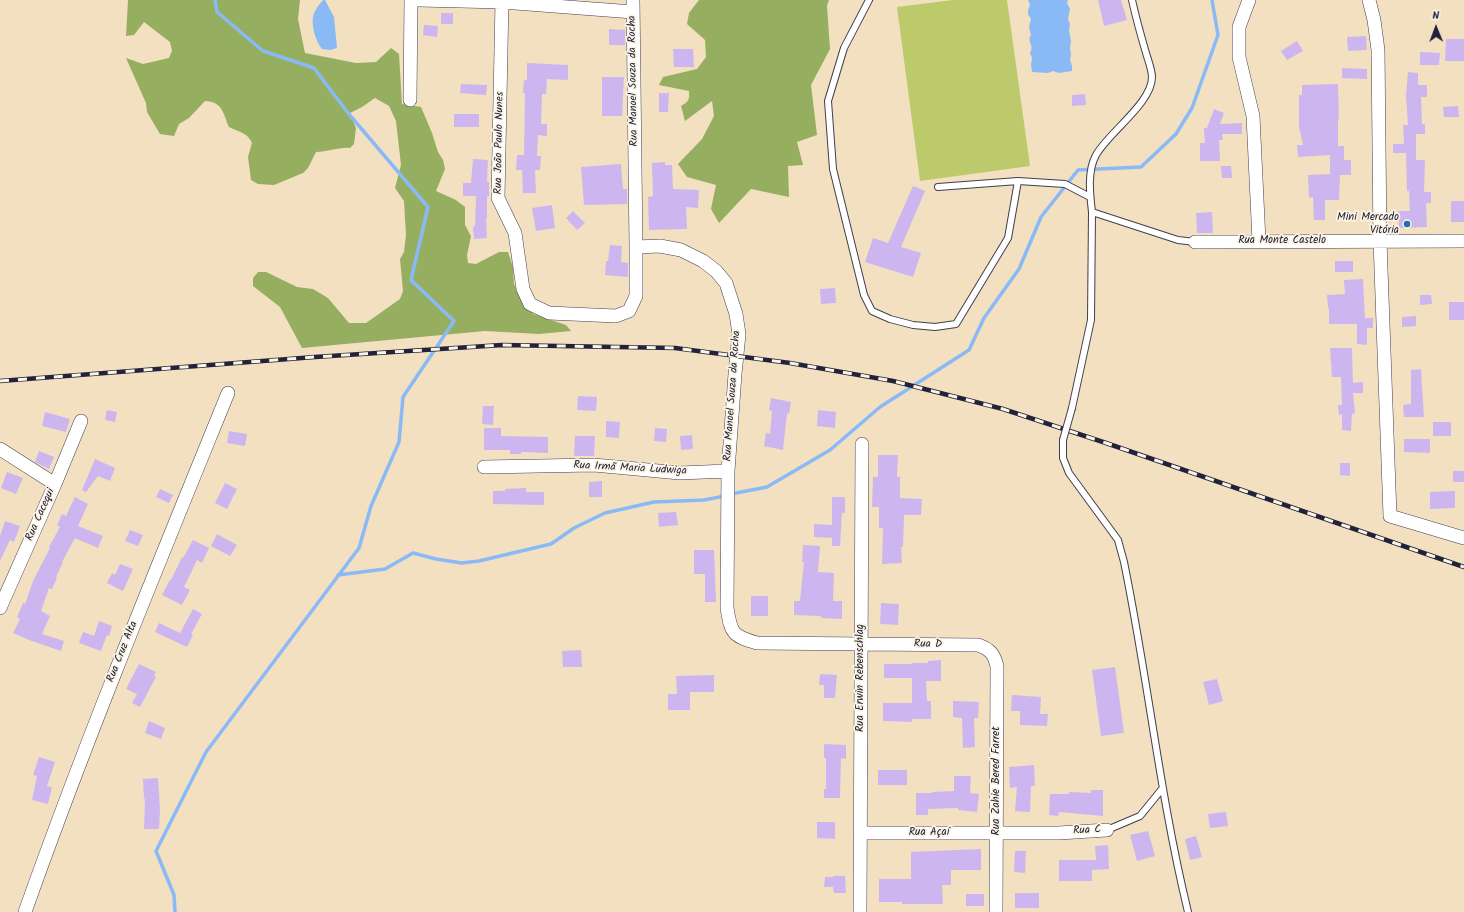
<!DOCTYPE html>
<meta charset="utf-8">
<style>
body{margin:0}
#map{position:relative;width:1464px;height:912px;overflow:hidden;background:#f2e0c1;font-family:Kalam,sans-serif}
canvas{display:block}
.north{position:absolute;left:1416px;top:8px;width:40px;height:40px;-webkit-text-stroke:3px #fcf5e5;paint-order:stroke;rotate:359deg;font-size:11px;font-weight:700;line-height:16px;text-align:center;color:#22223b}
.north::after{content:'';display:block;margin:auto;width:14px;height:18px;background:#22223b;clip-path:polygon(50% 0,100% 100%,50% 72%,0 100%)}
</style>
<div id="map">
<canvas width="1464" height="912"></canvas>
<div class="north">N</div>
</div>
<script>
const c = document.querySelector('canvas').getContext('2d');
c.lineJoin = 'round';
function paint(path, color) { c.fillStyle = color; c.fill(path, 'evenodd'); }
function trace(path, color, width, dash) { c.strokeStyle = color; c.lineWidth = width; c.lineCap = dash ? 'butt' : 'round'; c.setLineDash(dash || []); c.stroke(path); }
function label(font, color, halo, rows, align = 'center') {
  c.font = font + ' Kalam,sans-serif'; c.lineWidth = 3.5; c.setLineDash([]); c.textBaseline = 'middle'; c.strokeStyle = halo; c.fillStyle = color; for (const [text, x, y, turn = 0] of rows) {
    c.save(); c.translate(x, y); c.rotate((+turn || 0) * Math.PI / 180); c.textAlign = isNaN(turn) ? turn : align; if (halo) c.strokeText(text, 0, 0); c.fillText(text, 0, 0); c.restore();
  }
}
paint(new Path2D(`
 M953 0H1007L1030 166 920 181 897 7Z`), '#bdca6c');
paint(new Path2D(`
 M128 0H300L298 19 305 53 356 63 376 62 391 48 399 54 402 104 421 107 432 133 438 152 443 160 445 169 436 191 456 200 465 207V225L471 236 467 255 468 263 476 264 499 252H508L513 267 514 284 522 300 533 314 566 325 571 331 539 334 485 331 302 348 280 307 253 286V278L258 272H266L297 287 313 289 328 298 349 323H366L400 299 403 291 400 259 404 252 406 235 404 201 395 188 401 165 396 121 389 106 375 98 362 107 350 113 356 128 354 144 350 148C339 147 328 152 316 152L308 168 303 173 274 185 258 184 251 180 248 157 252 143C248 133 239 132 229 127 223 113 223 102 205 101L189 118 179 124 174 136 160 134 147 112 146 103 126 58 143 64 169 58 172 51 170 42 144 22 134 35 126 36Z
 M699 0H829L827 6 830 49 811 85 817 135 797 142 803 165 788 166 789 197 751 189 719 223 711 209 716 185 687 177 678 164 702 139 714 116 712 101 685 121 681 106C688 102 690 100 689 91L659 85 663 77 697 69 706 57 705 40 687 24 689 13Z`), '#96ae60');
paint(new Path2D(`
 M323 0H325L334 17 337 48 330 50 322 49C318 44 316 39 314 32 311 16 313 12 323 0Z
 M1028 0H1068L1067 3 1070 9 1068 19 1070 24 1069 30 1071 41 1070 48 1071 54 1070 60 1072 66V71L1059 73 1053 71 1048 73 1032 72 1031 65 1032 58 1030 53C1035 45 1026 41 1031 35L1029 27 1031 19 1028 14V10L1030 5Z`), '#8abaf6');
trace(new Path2D(`
 M731 494 767 487 830 450 880 407 969 350 984 318 1019 269 1041 217 1078 170 1141 167 1176 134 1192 108 1218 35 1212 0
 M338 575 385 569 413 553 436 559 462 563 479 561 551 544 574 528 605 513 654 502 704 500 725 496
 M175 912 174 895 156 851 206 752 359 548 371 506 399 442 403 397 454 321 411 280 428 207 348 113 314 68 263 51 217 12 215 0`), '#8abaf6', 3.5);
paint(new Path2D(`
 M1098 0H1121L1127 20 1104 26Z
 M441 13H453V24H441Z
 M424 25 438 26 437 37 423 35Z
 M609 29 625 30V45H609Z
 M1366 36 1367 50 1348 51 1347 37Z
 M1446 39H1464V61H1445Z
 M1297 41 1303 51 1287 60 1281 51Z
 M673 49H693L694 67H674Z
 M1420 52 1440 53 1439 65H1420Z
 M527 63 568 65V80L547 79 546 94H542L541 124H547V136L538 135 537 156H541L540 170H535L536 193H523L522 170H516L517 155H524L525 93H523L524 80H527Z
 M1342 68 1367 69V79L1342 78Z
 M1408 72 1418 73V85H1427V97H1421L1422 124H1425V134H1416V160H1425L1424 192H1431V203H1426L1427 227 1399 228 1398 211H1410L1409 191H1407L1406 153H1393V144H1404L1403 125H1408L1406 96Z
 M602 77H624L622 116H602Z
 M461 84 487 85 486 95 460 93Z
 M1338 84 1339 119H1338V146H1344V160H1351V175H1340L1339 200H1325V220H1314L1313 197 1309 198 1308 175 1330 174V155L1298 157 1297 145H1303L1299 127V95H1302V85Z
 M659 93H669L668 112H659Z
 M1085 94 1086 105 1072 106V95Z
 M1458 106 1459 117H1444L1443 107Z
 M1214 109 1224 113 1220 124 1242 123V134H1222L1223 140H1219L1220 161H1200V143H1205L1204 128H1207Z
 M454 114H479V127H454Z
 M473 159 488 160 487 182H489V196H487V218H486L487 238 474 239 473 227 475 226 476 196H463V183H471Z
 M665 162V165H672L673 189 699 190 698 208 686 207 687 229 649 230 648 197 653 196 652 163Z
 M621 164 623 189H627V204L584 205 581 167Z
 M1221 166H1231L1232 178H1222Z
 M913 186 925 191 901 247 921 253 913 277 865 262 873 238 888 243Z
 M1451 201H1464V222H1451Z
 M552 205 555 228 536 231 532 208Z
 M573 211 585 223 577 230 566 218Z
 M1212 212 1213 233H1197L1196 213Z
 M610 245 622 246 621 262 628 263V277L605 275 606 261H608Z
 M1335 261H1353V272H1335Z
 M1363 279 1365 318H1373V328H1367V345L1357 344V324H1329V308H1328L1327 295 1345 294 1344 280Z
 M835 288 836 303 821 304 820 289Z
 M1420 295H1431L1432 304 1420 305Z
 M1449 302H1464V320H1449Z
 M1416 316V326L1402 327V317Z
 M1330 348H1352L1353 383 1363 382V393H1353L1355 413 1352 414 1351 431 1342 430V414L1339 415 1338 405H1342L1341 377H1332Z
 M1421 369 1424 417H1404L1403 405 1411 404V370Z
 M578 396 597 397 596 411 577 410Z
 M771 398 791 402 789 414 787 413 783 450 764 446 766 433 770 434 772 411 769 410Z
 M483 406H494L493 425 482 424Z
 M107 410 117 412 115 422 105 420Z
 M818 410 836 412 835 428 817 426Z
 M45 412 70 419 66 432 42 426Z
 M606 421 620 422 619 438 606 437Z
 M1433 422H1451V436H1433Z
 M484 428H501V436L548 437V453L521 452V454H510V450H484Z
 M655 428 667 429 666 442 654 441Z
 M229 431 247 434 245 446 227 443Z
 M692 435 693 449 681 450 680 436Z
 M575 436H595L594 456H574Z
 M1404 439H1430V453L1404 452Z
 M39 451 54 457 49 469 35 462Z
 M878 455H898L897 477H900V498L922 499 921 515H904L903 547H901L902 563 882 564 883 528H879V507H872L873 477H878Z
 M95 459 115 468 110 481 98 476 86 492 82 490Z
 M1340 463H1350V476L1340 475Z
 M1453 471H1464V482H1453Z
 M7 472 23 478 16 494 1 488Z
 M602 481V497H589V482Z
 M225 483 237 489 227 509 215 503Z
 M526 488V492H544V505L493 504V491H505V489Z
 M160 489 173 495 169 503 156 497Z
 M1455 491V508L1430 509V492Z
 M75 497 88 504 78 526 103 536 98 548 75 538 62 562H63L56 577 57 578 52 589 49 588 41 611 50 616 42 634 64 641 61 651 29 640 13 633 20 619 17 617 23 603 25 604 33 581 50 548 49 547 60 527 57 525 62 514 66 516Z
 M832 497H845V513H842L840 546H832V538L814 537V524L832 525Z
 M676 512 678 525 659 527 658 513Z
 M5 521 20 526 14 542 10 540 0 561V536Z
 M130 530 143 535 138 546 125 541Z
 M217 534 237 545 230 556 211 546Z
 M193 540 209 548 202 563 197 560 184 587 190 590 182 605 162 595 170 580H171L182 557 183 558Z
 M803 545 820 546 818 572 834 573 833 601H842V619L821 618V616L794 615V601H800L804 562H802Z
 M694 550H714L716 602H705V574H694Z
 M120 564 133 569 123 591 107 583 112 573 115 575Z
 M751 596H768V616H751Z
 M881 603 899 604 898 625 880 624Z
 M193 609 202 614 191 634 193 635 187 647 155 632 159 623 180 633Z
 M99 621 112 626 109 636 107 635 101 651 79 643 83 632 94 636Z
 M581 650 582 667H563L562 651Z
 M941 660V681H926L927 701H931V719H912V722L883 721V703H912V678H884V664H912V663H928V661Z
 M139 664 156 672 154 676 156 677 140 707 132 703 137 694 126 689Z
 M1115 667 1124 733 1101 736 1092 670Z
 M820 674 837 675 835 698H824V685H819Z
 M714 675V692H690V710H668V694H677L676 676Z
 M1217 679 1223 701 1209 705 1203 682Z
 M1012 695 1041 697 1040 714H1048L1047 726 1020 725V711H1011Z
 M953 701 979 702 978 718H974L975 747 963 748 962 718 953 717Z
 M149 721 165 728 161 739 145 733Z
 M824 744 846 745V759L841 758 840 798H824V789H826V758H824Z
 M39 757 55 762 47 786 52 787 48 804 32 800 37 776 33 775Z
 M1034 765 1035 786H1031L1030 812 1015 811 1017 787 1010 788 1009 767Z
 M878 770H907V785H878Z
 M954 776H971L970 793 979 794 977 812 958 810V808L928 809V815H916V793H932V792L954 791Z
 M158 778 160 810 159 829H144L145 799H144L143 779Z
 M1091 790H1103V816L1059 812 1058 816 1049 815 1050 794H1069V792L1091 793Z
 M1226 812 1228 826 1210 828 1208 814Z
 M817 822H835V839L817 838Z
 M1148 831 1155 856 1137 861 1130 835Z
 M1196 836 1202 857 1190 860 1185 839Z
 M1108 845 1109 869 1092 870V881H1059V860H1096L1095 846Z
 M981 849V870H951V885H942L943 904H902V902H879V879H911V852Z
 M1015 851H1026L1025 873 1014 872Z
 M833 876H845L846 893H834L833 887H824L825 877H833Z
 M1015 893H1039V908H1015Z
 M966 894H984V906H966Z`), '#cdb6ef');
const service = new Path2D(`
 M869 0 844 48 828 101 833 169 864 295 872 311 890 319 913 325 935 327 956 324 1008 238 1018 181 1065 184 1090 197
 M938 187 1018 181
 M1092 212 1178 240 1195 242
 M1072 408 1091 320 1092 212C1090 195 1087 171 1096 155 1109 132 1152 103 1152 77 1152 70 1148 60 1146 53 1141 36 1136 18 1132 0
 M1063 440V458L1069 473 1118 540 1124 562C1148 679 1160 797 1188 912
 M1107 830 1140 816 1162 789`);
const minor = new Path2D(`
 M419 0 502 2 633 12
 M502 0 498 198 515 233 523 289 530 304 549 313 616 316 629 311 636 296V247
 M633 0 636 247 660 246 681 250 703 261 716 271 726 283 736 314 739 334 735 374 728 471 727 608C731 633 732 636 757 643L978 645C990 649 994 654 997 666L996 912
 M1249 0 1239 27V57L1253 116 1259 241
 M1369 0 1374 20 1378 50 1380 241 1390 516 1464 538
 M410 100 411 0
 M1195 242 1464 241
 M0 449 55 484
 M484 467 594 465 680 473 728 471
 M0 608 55 484 81 421
 M861 833H1059L1107 830
 M25 912C87 737 158 565 228 393
 M860 912 862 444`);
trace(service, '#413e4f', 8);
trace(minor, '#413e4f', 14);
trace(service, '#fff', 6);
trace(minor, '#fff', 13);
const rail = new Path2D(`
 M0 381 315 357 502 345 675 348 790 363 893 381 1003 409 1106 443 1464 567`);
trace(rail, '#22223b', 4.5);
trace(rail, '#fcf5e5', 3, [9]);
const serviceBridge = new Path2D(`
 M1063 440 1072 408`);
trace(serviceBridge, '#413e4f', 8, []);
trace(serviceBridge, '#fff', 6);
for (const [x, y, r, color] of [
 [1407,224,4,"#1f6fb2"]
]) { const dot = new Path2D(); dot.arc(x, y, r, 0, 2 * Math.PI); c.fillStyle = color; c.fill(dot); trace(dot, '#fcf5e5', 1.5); }
label('11px', '#22223b', '#fcf5e5', [
 ["Rua Manoel Souza da Rocha",634,81,-91],
 ["Rua João Paulo Nunes",500,143,-89],
 ["Rua Monte Castelo",1282,241],
 ["Rua Manoel Souza da Rocha",733,396,-86],
 ["Rua Irmã Maria Ludwiga",630,469,3],
 ["Rua Cacequi",41,515,-66],
 ["Rua D",928,645,1],
 ["Rua Cruz Alta",123,652,-68],
 ["Rua Erwin Rebenschlag",861,678,-90],
 ["Rua Zahie Bered Farret",997,781,-90],
 ["Rua C",1087,831,-3],
 ["Rua Açaí",929,833]
]);
label('11px', '#22223b', '#fcf5e5', [
 ["Mini Mercado",1399,218],
 ["Vitória",1399,231]
], 'right');
</script>
